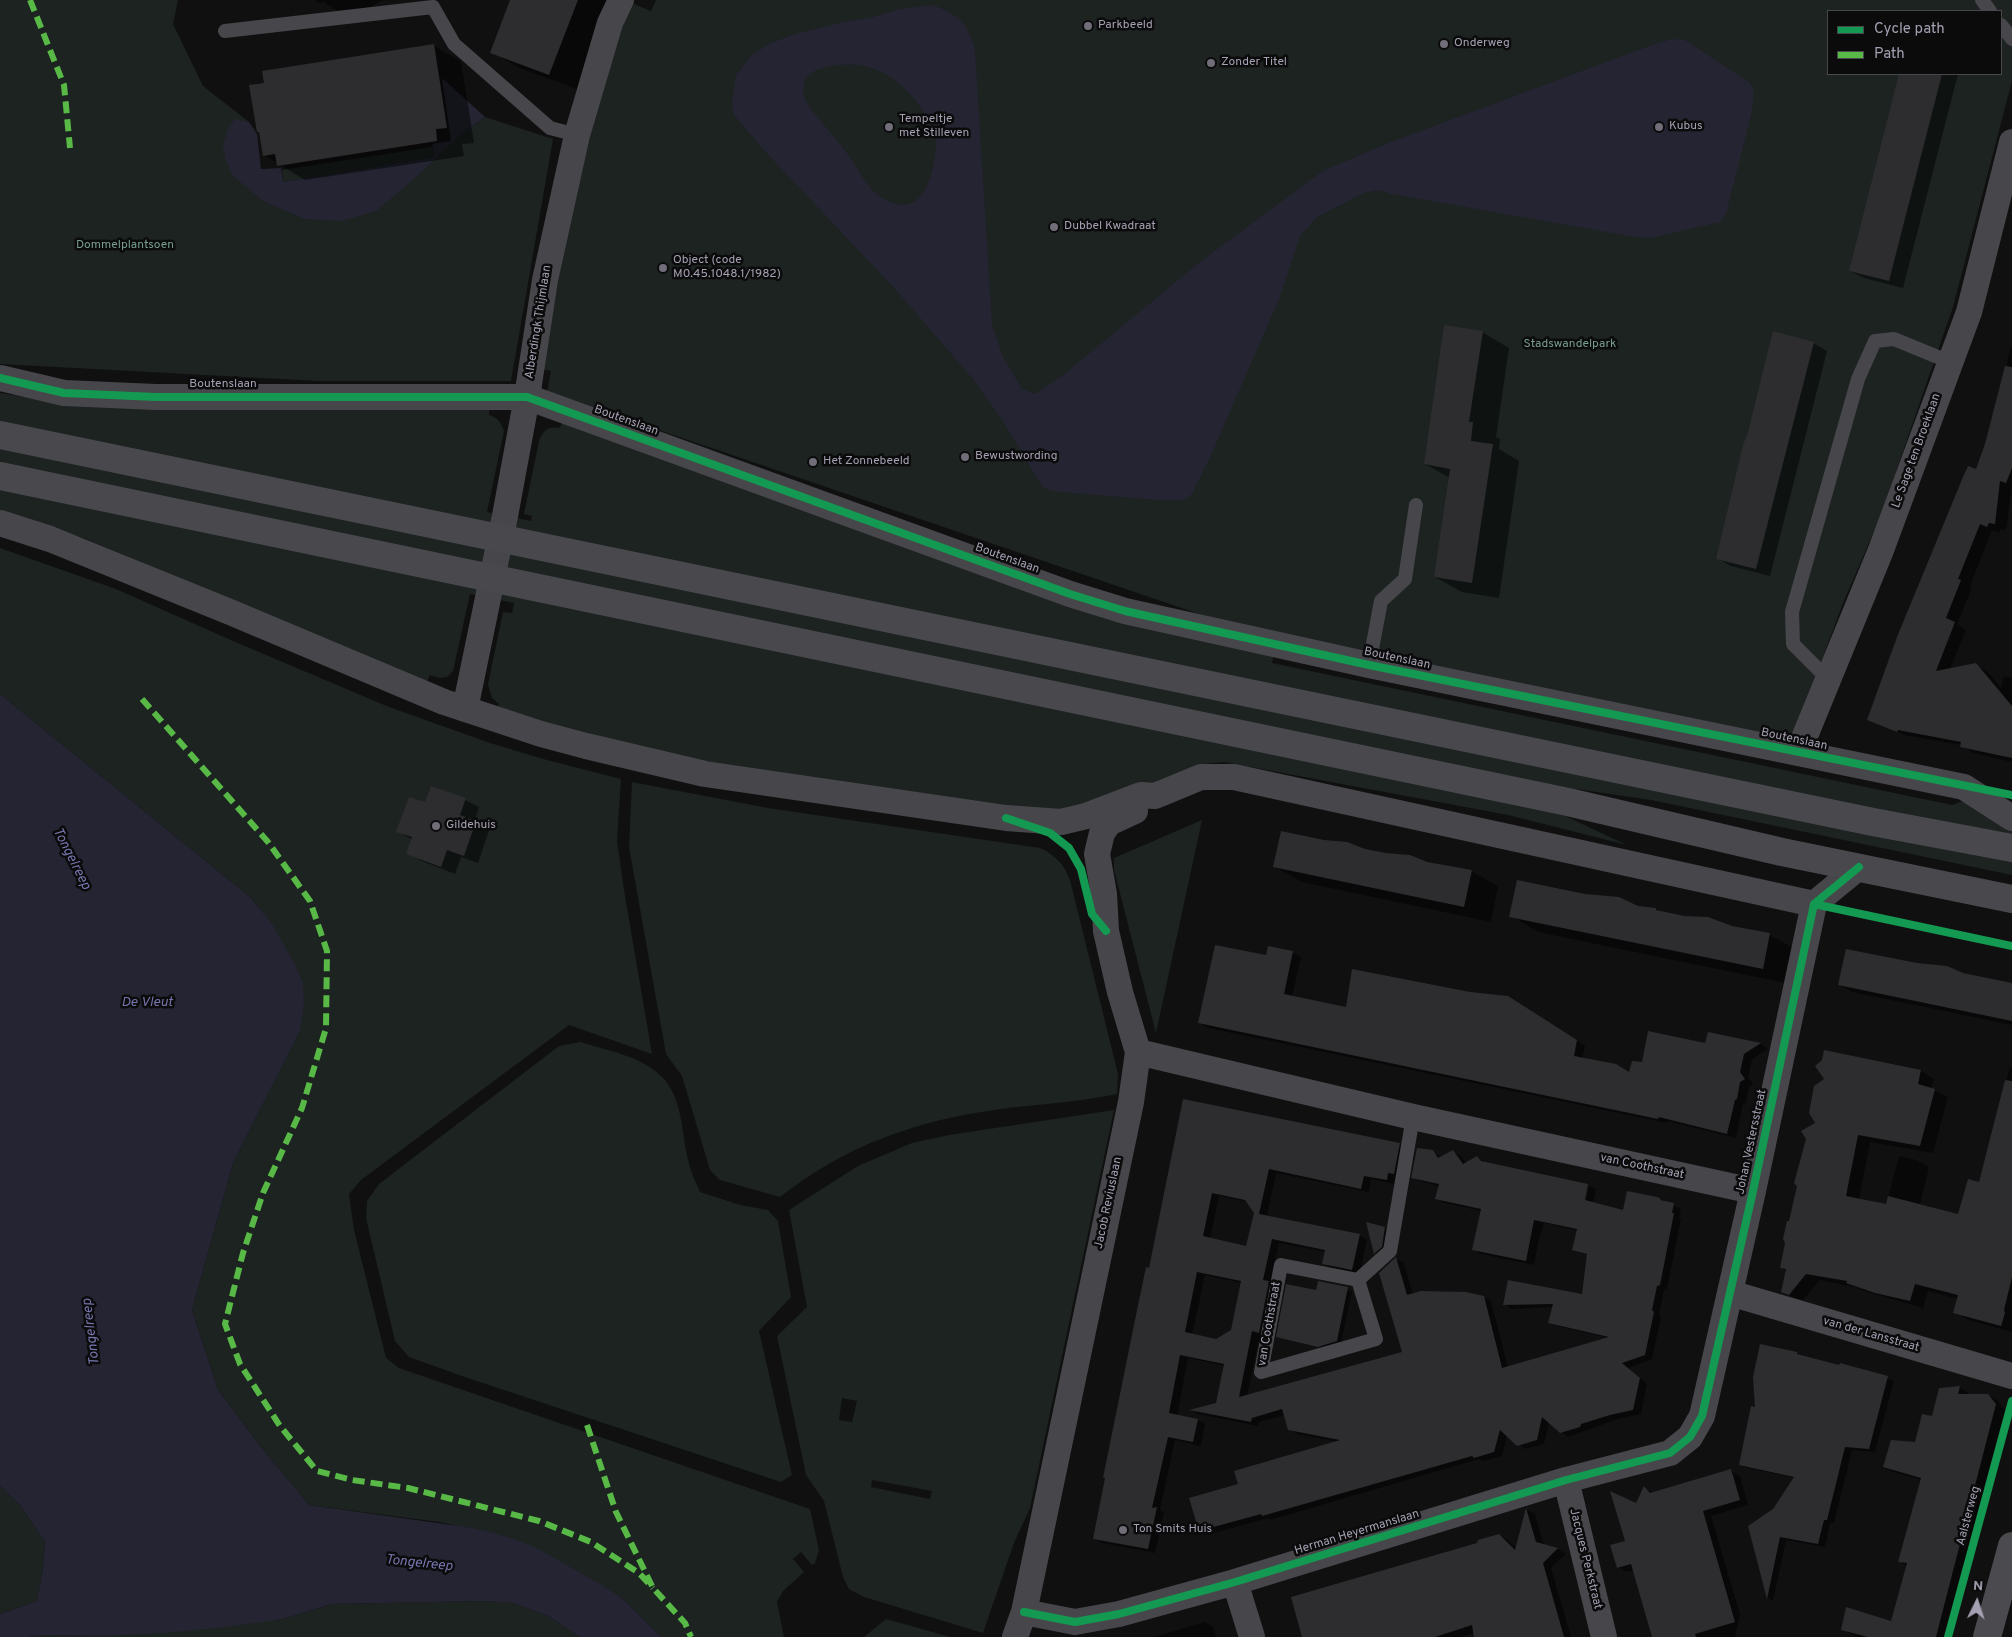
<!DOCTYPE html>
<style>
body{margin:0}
#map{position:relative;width:2012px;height:1637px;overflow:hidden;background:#101011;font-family:Overpass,sans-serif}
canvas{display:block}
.legend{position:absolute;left:1827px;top:10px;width:175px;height:65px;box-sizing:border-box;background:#0b0b0c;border:1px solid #49474e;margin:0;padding:6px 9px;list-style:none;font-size:15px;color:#a5a0b2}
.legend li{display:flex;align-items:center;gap:10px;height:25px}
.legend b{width:25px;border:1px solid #49474e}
.north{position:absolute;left:1952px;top:1577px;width:50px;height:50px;-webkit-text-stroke:4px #0b0b0c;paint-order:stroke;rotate:4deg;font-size:14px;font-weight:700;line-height:20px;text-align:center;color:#a5a0b2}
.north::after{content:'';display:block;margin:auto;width:18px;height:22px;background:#a5a0b2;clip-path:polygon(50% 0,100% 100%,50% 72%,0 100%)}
</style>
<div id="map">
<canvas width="2012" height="1637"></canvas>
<ul class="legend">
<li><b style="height:6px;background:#139951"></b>Cycle path</li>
<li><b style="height:6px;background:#58b947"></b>Path</li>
</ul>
<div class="north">N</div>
</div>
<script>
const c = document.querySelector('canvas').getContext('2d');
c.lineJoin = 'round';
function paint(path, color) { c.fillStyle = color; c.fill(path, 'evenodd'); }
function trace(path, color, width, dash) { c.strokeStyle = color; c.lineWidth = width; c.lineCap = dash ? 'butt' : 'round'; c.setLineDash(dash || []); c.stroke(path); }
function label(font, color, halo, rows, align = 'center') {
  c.font = font + ' Overpass,sans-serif'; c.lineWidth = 5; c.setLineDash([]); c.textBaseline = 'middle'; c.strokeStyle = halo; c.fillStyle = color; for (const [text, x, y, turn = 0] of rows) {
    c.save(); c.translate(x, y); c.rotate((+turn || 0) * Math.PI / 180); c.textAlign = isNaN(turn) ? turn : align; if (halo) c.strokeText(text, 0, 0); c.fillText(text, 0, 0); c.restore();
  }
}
paint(new Path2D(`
 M0 0H178L173 24 203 86 249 122 235 120 263 201 407 185 463 133 485 117 553 139 511 381H318L0 364Z
 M656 0H2012V81L1953 307 1879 520 1843 603 1788 751 1205 616 547 392 551 371 541 369 577 178 621 28 634 4 651 11ZM1828 11H2001V74H1828Z
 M432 147 434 157 283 182 282 170Z
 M0 393 40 399 489 407V415C498 418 501 422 504 431L487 512 531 521 532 516 524 514 539 441C543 430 549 426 560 428L563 420 1274 653 1272 663 1952 805 1963 801 2012 829V834L1834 802 0 422Z
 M0 446 2012 861V875L1651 800 1549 785 0 463Z
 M0 488 1550 809 1627 845 1508 815 1224 762 1203 764 1085 810 1054 814 704 764 496 711 499 704 492 698 488 684 503 612 512 613 514 603 470 594 453 671 447 677 439 678 430 675 427 682 86 539 0 512Z
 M0 548 116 589 233 641 389 707 490 743 547 760 621 779 617 841 624 890 652 1054 569 1025 361 1180 349 1194 354 1230 386 1358 399 1368 810 1509 819 1550 815 1563 812 1565 801 1552 793 1559 804 1572 783 1591 777 1602 784 1637H661L623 1599 509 1537 439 1522 309 1505 257 1442 218 1390 192 1310 233 1163 300 1031 271 922 250 897 0 694Z
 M632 782 768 808 1040 848C1057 856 1066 866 1071 884L1118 1074 1117 1094C1079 1102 1040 1104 1000 1109 916 1121 848 1144 780 1197L720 1180 710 1170 682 1076 666 1054 629 847Z
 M1202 820 1156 1033 1114 870V858Z
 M580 1042C606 1050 641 1056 661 1076 684 1098 681 1135 689 1163 691 1173 696 1182 700 1192L740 1205 768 1210 778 1221 791 1297 759 1331 792 1475 781 1482 459 1375 409 1357 395 1341 366 1218 367 1201 379 1184 559 1046Z
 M1114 1110 1030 1508 1014 1543 983 1633 864 1597 849 1589 843 1577 824 1501 806 1475 777 1336 807 1307 789 1210 858 1166 912 1143 949 1135ZM842 1398 857 1401 852 1422 839 1420ZM872 1480 932 1491 930 1499 871 1487Z
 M0 1486 20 1505 45 1542 43 1568 37 1601 0 1614Z
 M484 1601 513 1603 548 1616 580 1637H28L45 1635 98 1636 283 1619 332 1604Z
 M886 1619 890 1620 950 1637H864Z`), '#1c2321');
paint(new Path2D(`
 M934 5C960 17 967 21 975 50L992 324 1002 355 1022 389 1035 394 1062 376 1200 262 1316 176 1325 170 1391 142 1660 42 1674 39 1685 40 1750 83 1754 92 1752 111 1726 214 1720 222 1650 238 1635 237 1392 194 1379 190 1364 193 1317 217 1300 236 1279 299 1212 453 1192 494 1184 500H1156L1051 491 1042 486 1001 418 972 378 896 290 762 148 734 115 732 101 736 75 752 55 769 44 795 34 844 22 873 17 900 9ZM835 65C843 65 851 64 858 65 894 69 925 104 935 137 938 145 934 158 933 167 926 196 913 217 881 197 865 187 857 166 846 152 837 138 806 108 803 94 803 89 804 83 805 79L816 70Z
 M442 78 485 117 463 133 413 180 376 211 341 221 305 219 263 201 232 175 225 158 223 146 228 128 235 119 249 122 257 134 261 169 281 168 283 182 434 157 432 144 451 141Z
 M0 694 250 897 271 922 295 964 303 983 304 1005 300 1031 233 1163 192 1310 218 1390 257 1442 309 1505 473 1528 509 1537 535 1547 600 1584 623 1599 661 1637H580L548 1616 513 1603 484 1601 332 1604 283 1619 226 1627 164 1633 98 1636 45 1635 28 1637H0V1614L37 1601 43 1568 45 1542 20 1505 0 1486Z`), '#242432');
paint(new Path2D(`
 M315 0H383L351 18 326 4 324 1 320 3Z
 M511 0H611L577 89 519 68 492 52Z
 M434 46 461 61 474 143 462 144 464 156 305 180 264 155 265 84Z
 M1900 74H1958L1903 288 1864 278 1850 271Z
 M1482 332 1509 348 1496 437 1500 439 1499 449 1519 461 1499 598 1462 592 1435 577 1450 478 1425 464Z
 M1813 343 1827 351 1770 576 1731 566 1717 558 1749 433Z
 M2011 346 2012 347V409L1998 402Z
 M2012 439V486L2006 530 2001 529 1999 533 1992 530 1970 586 1972 588 1957 624 1966 630 1950 669 1976 665 1988 672 2001 688 2004 676 2012 678V762L1973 753 1961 745 1910 736 1909 737 1868 719 1977 471Z
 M465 800 479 807 474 822 489 830 478 863 461 857 455 874 422 861 408 853 413 840 397 831 426 804Z
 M1364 850 1471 871 1498 886 1491 922 1302 882 1275 867Z
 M1638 907 1656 909 1661 912 1770 935 1797 950 1790 984 1538 932 1511 916Z
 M1292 952 1301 957 1292 997 1348 1009 1517 1003 1585 1046 1582 1059 1630 1074 1643 1064 1706 1045 1709 1033 1761 1044 1768 1049 1752 1059 1748 1077 1753 1084 1749 1087 1746 1103 1743 1104 1736 1138 1667 1121V1123L1208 1028 1200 1023 1267 956Z
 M1962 974 2012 984V1025L1852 992 1839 984Z
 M2010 1067 2012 1068V1332L1968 1320 1955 1312 1958 1299 1928 1291 1923 1308 1861 1290 1855 1287 1820 1280 1802 1301 1782 1292 1787 1271 1781 1268 1798 1185 1921 1071 1934 1079 1931 1089 1948 1097 1933 1153 1870 1142 1859 1200 1886 1206 1899 1156 1916 1160 1929 1167 1920 1205 1959 1216 1980 1183Z
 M1184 1101 1399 1145 1407 1149 1394 1184 1371 1179 1369 1192 1276 1173 1267 1216 1359 1235 1367 1240 1360 1273 1331 1268 1323 1263 1326 1252 1279 1243 1270 1283 1276 1287 1267 1336 1260 1335 1247 1396 1403 1353 1396 1259 1404 1263 1413 1295 1483 1297 1491 1301 1508 1368 1608 1338 1557 1326 1550 1322 1553 1307 1512 1309 1504 1304 1583 1295 1588 1255 1574 1250 1578 1231 1544 1223 1538 1243 1534 1265 1481 1254 1474 1250 1482 1211 1444 1203 1437 1199 1439 1186 1420 1181 1413 1177 1433 1152 1442 1158 1453 1152 1461 1156 1466 1163 1477 1157 1486 1163 1588 1185 1583 1206 1585 1207 1589 1186 1596 1189 1593 1203 1624 1211 1657 1198 1681 1209 1679 1218 1681 1219 1667 1289 1664 1290 1659 1315 1661 1317 1652 1359 1628 1368 1647 1384 1641 1414 1618 1419 1568 1437 1549 1422 1544 1444 1525 1449 1507 1435 1502 1456 1483 1461 1479 1459 1270 1520 1268 1518 1207 1535 1200 1531 1240 1485 1338 1442 1297 1434 1289 1429 1285 1415 1259 1422 1258 1426 1198 1414 1192 1410 1217 1404 1225 1366 1188 1358 1177 1416 1198 1420 1205 1424 1201 1446 1175 1440 1160 1510 1164 1512 1155 1553 1102 1543 1094 1539ZM1219 1196 1249 1202 1256 1213 1247 1248 1210 1239ZM1205 1275 1242 1283 1232 1331 1217 1340 1192 1335Z
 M1385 1228 1389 1230 1386 1249 1379 1255 1375 1253Z
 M1319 1283 1352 1291 1341 1343 1323 1348 1278 1336 1317 1291Z
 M1797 1353 1803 1357 1887 1378 1894 1381 1875 1452 1852 1450 1834 1523H1830L1825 1547 1786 1540 1773 1601 1768 1598 1749 1527 1774 1510 1795 1478 1747 1468 1740 1465 1756 1409Z
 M1960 1388 1968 1393V1395H1988L1997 1400 2005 1410 1945 1637H1857L1851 1634 1842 1629 1892 1622 1907 1566 1899 1561 1922 1480 1893 1472 1884 1467 1916 1443 1933 1418 1940 1389Z
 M1731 1471 1740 1476 1748 1505 1711 1516 1740 1614 1735 1637H1653L1634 1570 1626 1572 1618 1567 1636 1505 1644 1488 1653 1493Z
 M1527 1510 1535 1514 1544 1545 1558 1549 1566 1554 1551 1568 1571 1637H1526L1521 1620 1460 1637H1304L1499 1535 1508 1540 1517 1549Z
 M1205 1622 1213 1627 1216 1637H1154Z`), '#0007');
paint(new Path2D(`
 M510 0H578L549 75 490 53Z
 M434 44 447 128 436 129 437 141 277 166 275 154 263 156 259 132H257L249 85 264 83 262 71Z
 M1899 74H1942L1889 281 1849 271Z
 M1444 325 1483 331 1469 422H1473L1471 441 1493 444 1472 583 1434 577 1450 469 1424 464Z
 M1773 331 1814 342 1756 569 1716 559 1743 445 1748 432Z
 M2005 366 2012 367V468L2006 483 2000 481 1995 524 1989 523 1987 527 1980 524 1958 579 1961 580 1946 618 1955 622 1936 671 1976 663 2012 706V758L1960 747 1961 742 1898 730 1897 732 1867 720 1897 637 1963 477 1968 466 1976 469 1985 444Z
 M431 786 466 798 460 815 476 821 464 856 447 850 441 867 406 854 412 837 396 832 409 797 425 802Z
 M1281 831 1324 840 1347 842 1365 849 1386 853 1410 855 1427 862 1472 870 1464 907 1273 867Z
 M1517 880 1585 894 1619 897 1638 906 1656 908V910L1684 916 1708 917 1732 926 1770 933 1763 969 1509 917Z
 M1215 945 1266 955 1268 946 1293 951 1284 994 1346 1007 1352 969 1470 992 1508 996 1577 1040 1574 1056 1616 1064 1629 1072 1632 1061 1642 1062 1648 1031 1705 1043 1708 1032 1761 1043 1744 1054 1740 1072 1745 1079 1740 1082 1737 1099 1735 1100 1727 1134 1659 1117 1658 1119 1198 1023Z
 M1846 949 1917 963 1947 966 1963 973 2012 983V1021L1838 985Z
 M1824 1050 1921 1070 1918 1084 1935 1089 1920 1146 1858 1135 1846 1196 1886 1204 1888 1196 1958 1214 1968 1179 1979 1182 2005 1080 2012 1081V1277L2004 1310 2005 1313 2001 1326 1953 1313 1958 1295 1915 1284 1910 1301 1875 1293 1846 1283 1847 1281 1806 1274 1789 1295 1781 1292 1786 1269 1780 1268 1785 1243 1783 1239 1787 1221H1789L1797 1186 1794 1183 1806 1139 1801 1131 1815 1123 1809 1113 1814 1086 1824 1079 1815 1066 1822 1060Z
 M1183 1099 1400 1143 1394 1174 1388 1173 1387 1180 1364 1176 1361 1189 1269 1169 1259 1214 1360 1234 1352 1270 1322 1264 1325 1250 1272 1239 1263 1280 1269 1281 1259 1333 1252 1331 1239 1397 1402 1352 1379 1273 1396 1257 1407 1295 1421 1291 1466 1292 1484 1296 1502 1368 1609 1337 1548 1323 1553 1304 1503 1305 1508 1280 1582 1294 1587 1254 1572 1250 1577 1229 1534 1220 1526 1261 1472 1250 1481 1209 1435 1199 1439 1184 1411 1178 1417 1148 1433 1150 1438 1158 1453 1150 1463 1164 1477 1156 1481 1161 1588 1184 1585 1200 1623 1210 1627 1191 1657 1197 1661 1199 1660 1200 1674 1203 1672 1213H1674L1660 1285 1657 1286 1652 1310 1654 1312 1645 1355 1622 1363 1640 1378 1633 1410 1610 1415 1581 1424 1580 1427 1560 1433 1542 1417 1537 1440 1517 1446 1500 1430 1494 1452 1474 1458 1472 1456 1262 1516 1261 1514 1199 1531 1189 1498 1238 1484 1234 1471 1340 1440 1288 1430 1282 1409 1252 1418 1251 1422 1189 1410 1216 1403 1224 1364 1180 1355 1169 1413 1198 1419 1193 1442 1168 1437 1152 1508 1157 1507 1148 1549 1093 1539 1105 1478H1103L1136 1315 1146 1267 1149 1268ZM1212 1193 1245 1200 1254 1213 1246 1246 1203 1236ZM1197 1272 1241 1281 1231 1330 1216 1339 1185 1332Z
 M1366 1222 1385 1227 1382 1247 1374 1254Z
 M1318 1281 1348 1287 1337 1341 1318 1347 1276 1337 1286 1284 1316 1290Z
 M1760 1344 1797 1352V1354L1839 1365 1840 1363 1888 1376 1869 1449 1845 1447 1827 1520H1824L1818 1544 1780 1537 1767 1599 1748 1526 1773 1509 1794 1477 1739 1465 1751 1406 1755 1407 1753 1377Z
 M1960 1386 1958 1394H1988L1996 1404 1936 1637H1868L1841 1630 1846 1607 1891 1621 1907 1563 1898 1562 1921 1478 1883 1467 1891 1440 1915 1442 1922 1414 1932 1416 1939 1388Z
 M1731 1469 1740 1500 1703 1511 1735 1622 1695 1634 1696 1637H1652L1631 1564 1617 1568 1610 1545 1625 1541 1610 1491 1636 1503 1644 1486 1650 1493Z
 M1526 1508 1536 1542 1558 1548 1543 1563 1564 1637H1474L1472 1625 1435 1637H1302L1291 1597 1477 1543 1478 1540 1499 1534 1515 1550Z`), '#2d2d30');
trace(new Path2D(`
 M1982 0 1990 11
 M2001 25 2012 39
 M225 31 433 7 454 44 550 128 577 135
 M1369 665 1381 601 1405 579 1416 505
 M1829 680 1793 644 1792 612 1858 379 1875 341 1894 339 1950 362
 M1358 1280 1376 1339 1261 1372 1281 1265 1358 1280 1390 1251 1413 1117`), '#47464a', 14);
trace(new Path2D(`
 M0 378 64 393 156 397H527L1070 594 1125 611 1369 665 1964 787 2012 818
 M0 523 50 539 230 612 444 702 541 734 586 746 705 774 1006 818 1061 822 1086 816 1141 795 1155 796 1201 777H1234L1814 904
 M465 709 505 516 527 397 545 280 577 135 610 23 621 0
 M1798 753 1881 550 1969 312 2012 142
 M1138 1052 1413 1117 1753 1191
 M1730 1293 2012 1376
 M1566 1480 1604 1637
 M1235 1582 1252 1637
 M1024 1612 1075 1622 1119 1614 1235 1582 1566 1480 1670 1453 1690 1437 1702 1416 1753 1191 1814 904 1859 867
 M1015 1637 1024 1612 1131 1102 1138 1052 1120 992 1106 931 1104 894 1097 854 1102 833 1109 823 1135 811`), '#47464a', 26);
trace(new Path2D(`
 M1987 1637 2012 1546`), '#4b4a4f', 28);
trace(new Path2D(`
 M0 435 1873 822 2012 848
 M0 476 1568 802 1782 852 2012 899`), '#49484d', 28);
trace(new Path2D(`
 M30 0 64 85 70 148
 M142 699 268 842 310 901 327 951 326 1028 302 1108 263 1193 243 1253 225 1324 240 1364 280 1426 317 1471 352 1480 408 1488 539 1521 591 1542 639 1573 653 1588
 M587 1425 616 1512 653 1588 685 1623 691 1637`), '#58b947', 6, [12, 6]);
trace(new Path2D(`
 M0 378 64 393 156 397H527L1070 594 1125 611 1369 665 2012 795
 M1006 818 1050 833 1069 848 1081 869 1092 914 1106 931
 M1814 904 2012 946
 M1024 1612 1075 1622 1119 1614 1235 1582 1566 1480 1670 1453 1690 1437 1702 1416 1753 1191 1814 904 1859 867
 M1948 1637 2012 1401`), '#139951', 8);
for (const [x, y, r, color] of [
 [1088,26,5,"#716e7a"],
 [1444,44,5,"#716e7a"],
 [1211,63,5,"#716e7a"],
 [889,127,5,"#716e7a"],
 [1659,127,5,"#716e7a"],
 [1054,227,5,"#716e7a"],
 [663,268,5,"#716e7a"],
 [965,457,5,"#716e7a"],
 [813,462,5,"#716e7a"],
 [436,826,5,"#716e7a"],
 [1123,1530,5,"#716e7a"]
]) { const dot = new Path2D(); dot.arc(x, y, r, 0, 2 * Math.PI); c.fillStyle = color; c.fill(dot); trace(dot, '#0b0b0c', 2); }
label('12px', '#a5a0b2', '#0b0b0c', [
 ["Parkbeeld",1098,26],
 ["Onderweg",1454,44],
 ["Zonder Titel",1221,63],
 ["Tempeltje",899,120],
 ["met Stilleven",899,134],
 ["Kubus",1669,127],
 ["Dubbel Kwadraat",1064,227],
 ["Object (code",673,261],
 ["M0.45.1048.1/1982)",673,275],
 ["Bewustwording",975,457],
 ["Het Zonnebeeld",823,462],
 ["Gildehuis",446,826],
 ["Ton Smits Huis",1133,1530]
], 'left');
label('12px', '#779e8e', '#0b0b0c', [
 ["Dommelplantsoen",125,246],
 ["Stadswandelpark",1570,345]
]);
label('12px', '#a5a0b2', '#0b0b0c', [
 ["Alberdingk Thijmlaan",539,322,-81],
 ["Boutenslaan",223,385],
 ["Boutenslaan",626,421,20],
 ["Le Sage ten Broeklaan",1917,451,-70],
 ["Boutenslaan",1007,559,20],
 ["Boutenslaan",1397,659,12],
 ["Boutenslaan",1794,740,12],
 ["Johan Vestersstraat",1752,1142,-78],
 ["van Coothstraat",1642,1167,12],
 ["Jacob Reviuslaan",1109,1203,-78],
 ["van Coothstraat",1270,1324,-80],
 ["van der Lansstraat",1871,1335,16],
 ["Aalsterweg",1969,1516,-75],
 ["Herman Heyermanslaan",1357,1533,-17],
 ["Jacques Perkstraat",1585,1559,76]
]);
label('italic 14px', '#7676af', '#0b0b0c', [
 ["Tongelreep",71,859,63],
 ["De Vleut",147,1003],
 ["Tongelreep",92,1332,-97],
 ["Tongelreep",419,1564,6]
]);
</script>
